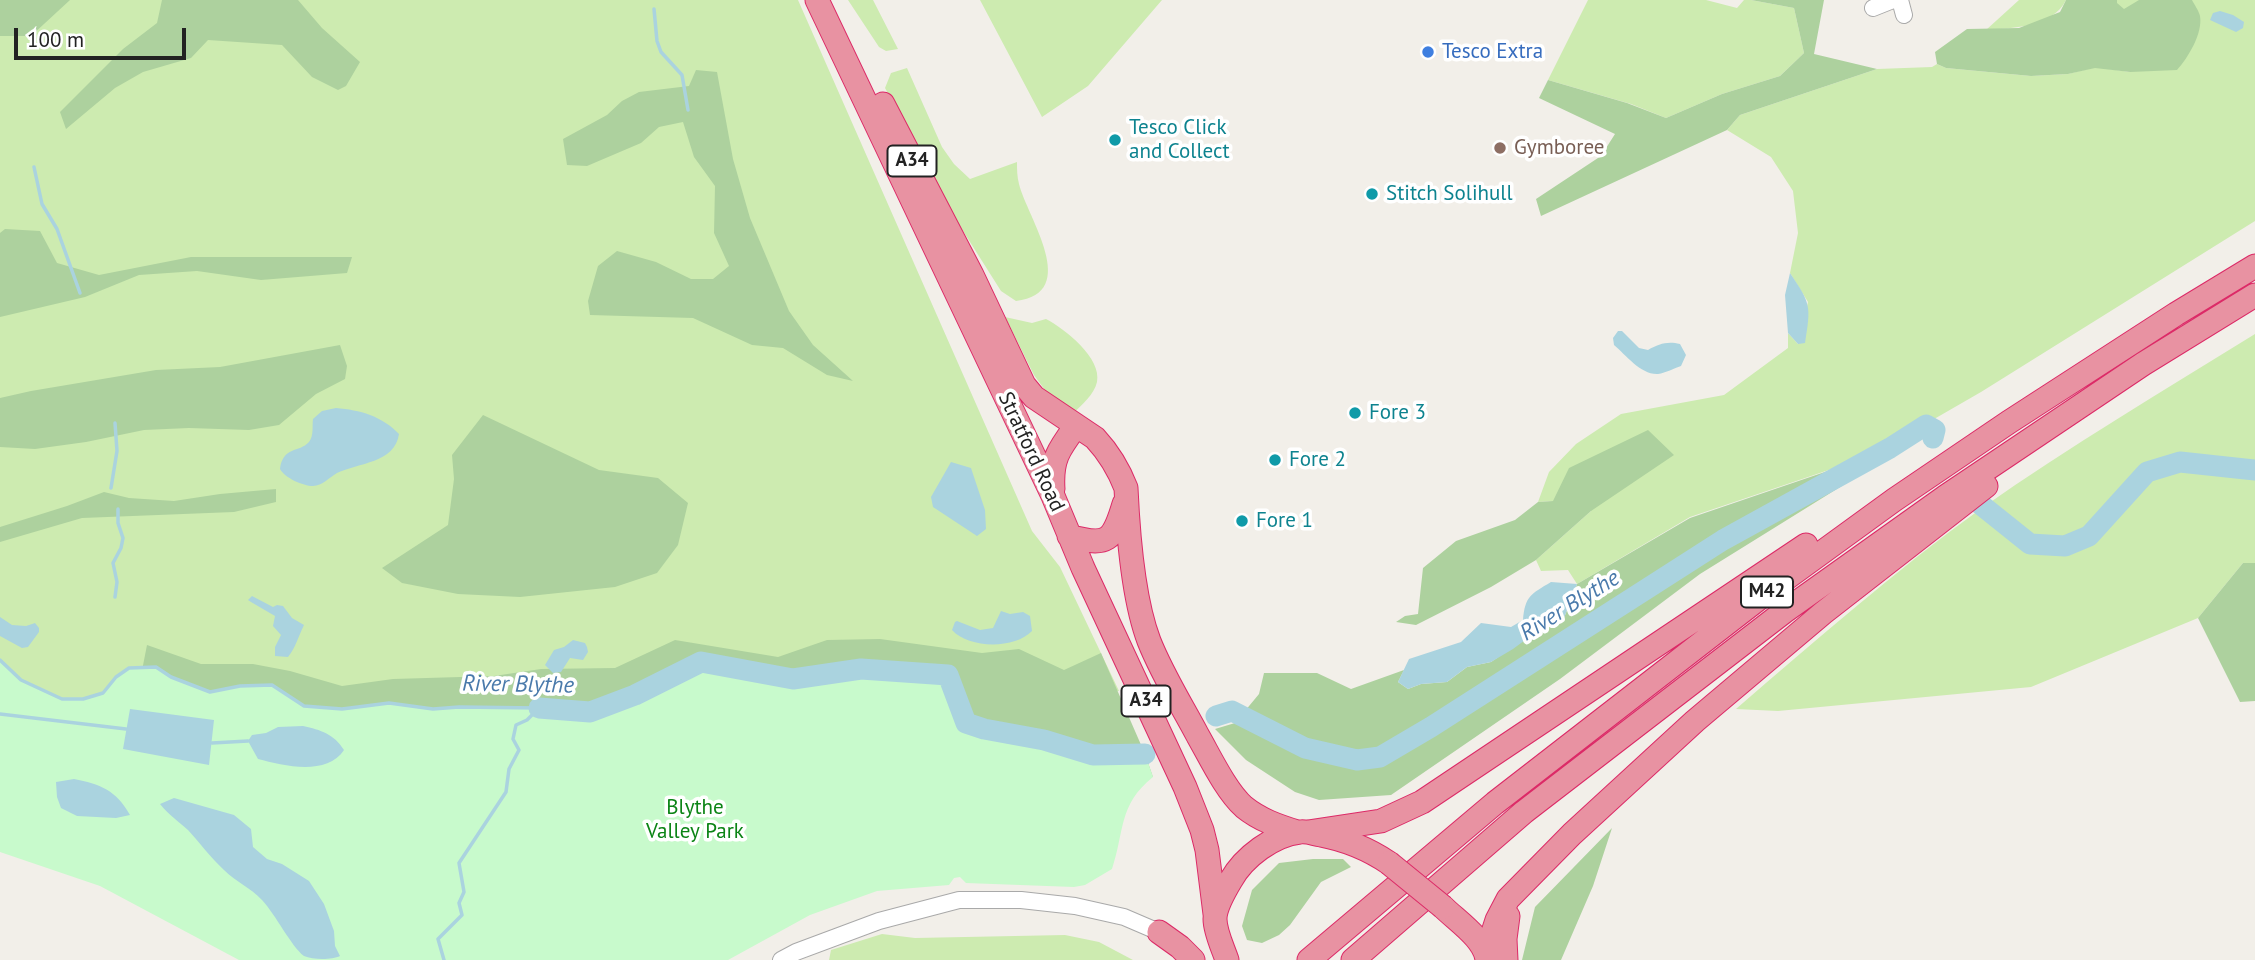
<!DOCTYPE html>
<style>
body{margin:0}
#map{position:relative;width:2255px;height:960px;overflow:hidden;background:#f2efe9;font-family:"PT Sans",sans-serif}
canvas{display:block}
.scale{position:absolute;left:14px;top:28px;width:172px;height:32px;box-sizing:border-box;border:4px solid #222;border-top:0;padding-left:9px;font-size:21px;line-height:24px;white-space:nowrap;color:#222;-webkit-text-stroke:5px #fff;paint-order:stroke}
</style>
<div id="map">
<canvas width="2255" height="960"></canvas>
<div class="scale">100 m</div>
</div>
<script>
const c = document.querySelector('canvas').getContext('2d');
c.lineJoin = 'round';
function paint(path, color) { c.fillStyle = color; c.fill(path, 'evenodd'); }
function trace(path, color, width, dash) { c.strokeStyle = color; c.lineWidth = width; c.lineCap = dash ? 'butt' : 'round'; c.setLineDash(dash || []); c.stroke(path); }
function label(font, color, halo, rows, align = 'center') {
  c.font = font + ' "PT Sans",sans-serif'; c.lineWidth = 7; c.setLineDash([]); c.textBaseline = 'middle'; c.strokeStyle = halo; c.fillStyle = color; for (const [text, x, y, turn = 0] of rows) {
    c.save(); c.translate(x, y); c.rotate((+turn || 0) * Math.PI / 180); c.textAlign = isNaN(turn) ? turn : align; if (halo) c.strokeText(text, 0, 0); c.fillText(text, 0, 0); c.restore();
  }
}
paint(new Path2D(`
 M0 0H798L1032 531 1060 567 1119 691 590 712 116 677 103 693 83 699H62L21 680 0 660Z
 M848 0H873L898 49 886 51 879 47Z
 M980 0H1162L1088 86 1042 117Z
 M1588 0H1706L1737 8 1744 0H1751L1794 8 1804 53 1780 76 1722 94 1666 118 1631 104 1548 80Z
 M2019 0H2066C2053 27 2014 28 1986 30Z
 M2107 0H2255V221L1981 392 1870 456 1690 517 1577 584 1568 570 1541 571 1536 560 1591 511 1553 501 1538 502 1549 472 1576 444 1621 414 1724 395 1788 348V333L1798 344 1808 302 1790 273 1798 233 1793 191 1771 157 1727 130 1740 115 1877 69 1932 67 1937 64 1946 68 2031 76 2068 74 2095 67 2130 72 2122 14Z
 M907 68 942 147 954 164 970 179 1017 162C1017 169 1017 177 1019 184 1027 217 1082 293 1016 301L1001 291 927 174 920 151 885 88 891 73Z
 M1005 317 1032 323 1046 319C1065 329 1102 358 1097 382 1094 395 1082 404 1074 413L1050 397 1034 375Z
 M2255 334V563H2243L2198 618 2031 687 1778 711 1736 709C1816 640 1896 570 1982 508 2070 446 2163 391 2255 334Z
 M882 934 915 938 1065 935 1099 942 1133 960H829L831 950Z`), '#cdebb0');
paint(new Path2D(`
 M0 0H70L31 36H0Z
 M162 0H298L322 28 360 62 346 86 338 90 312 77 282 45 208 40 191 58 143 72 115 88 66 129 60 112 123 49 157 23Z
 M1751 0H1824L1814 54 1877 69 1740 115 1727 130 1541 216 1536 199 1601 156 1615 134 1539 98 1548 80 1627 103 1666 118 1722 94 1780 76 1804 53 1794 8Z
 M2066 0H2117V3L2124 9 2139 0H2192C2194 4 2199 11 2200 16 2203 33 2188 58 2177 70L2130 72 2095 68 2068 74 2031 76 1946 68 1937 64 1935 52 1967 29 2019 28 2060 12Z
 M696 70 717 72 733 159 750 218 789 311 813 345 853 381 827 375 783 348 752 345 693 318 590 315 588 301 598 266 617 251 656 262 691 279H713L729 266 714 233 715 186 694 157 683 122 659 127 641 143 587 166 567 165 563 139 607 115 622 101 639 92 689 86Z
 M5 229 40 231 57 263 99 275 191 257H352L347 273 261 280 197 271 139 275 85 297 0 317V233Z
 M340 345 347 366 345 379 316 394 279 425 249 430 189 428 144 430 86 442 35 449 0 447V398L31 391 156 370 220 367Z
 M483 415 599 470 658 478 688 503 678 545 657 573 615 587 520 597 458 594 402 583 382 568 448 525 454 479 452 455Z
 M1648 430 1674 455 1591 511 1536 560 1491 587 1416 625 1396 622 1405 616 1418 614 1423 568 1456 541 1515 520 1538 502 1553 501 1569 468Z
 M1860 460 1861 474 1700 574 1560 679 1391 795 1319 800 1295 792 1246 760 1215 729 1235 723 1259 694 1264 673H1317L1351 689 1404 670 1398 682 1408 689 1421 684 1447 682 1467 667 1491 662 1548 623 1564 618 1577 584 1690 518Z
 M276 489V502L234 512 82 518 0 542V527L67 506 104 492 129 498 174 501 220 494Z
 M2243 563H2255V701L2240 702 2198 618Z
 M880 639 982 653 1019 649 1064 670 1101 653 1145 754 1153 777 724 743 138 691 147 645 201 664H253L290 671 342 686 393 679 494 676 541 669 615 668 675 640 778 657 827 640Z
 M1612 828 1593 886 1561 960H1522L1535 907Z
 M1313 859H1343L1351 867 1321 882 1290 925 1279 935 1262 943 1247 940 1242 926 1252 890 1279 863Z`), '#add19e');
paint(new Path2D(`
 M0 660 21 680 62 699H83L103 693 116 677 129 668 156 667 171 677 210 692 240 686 272 685 304 706 342 709 389 703 433 709 459 707 539 708 590 712 635 695 701 662 793 679 861 669 948 675 966 723 984 729 1044 740 1093 755 1145 754 1153 777C1118 805 1125 830 1112 869L1085 885 1074 887 966 883 960 877 954 878 949 885 877 891 810 915 728 960H239L100 886 0 852Z`), '#c8facc');
paint(new Path2D(`
 M2220 11 2233 15 2244 22 2243 28 2236 32 2210 20 2213 13Z
 M1790 273C1811 304 1811 306 1805 343L1798 344 1788 333 1785 295Z
 M1618 331H1622L1639 348 1648 350C1659 344 1667 341 1680 344L1686 355 1681 366C1674 368 1666 373 1658 374 1641 375 1626 355 1614 345L1613 338Z
 M336 408C360 410 382 416 399 434 395 463 358 463 337 473 330 477 322 486 313 486 303 486 285 478 280 469 283 446 299 453 309 442 314 436 312 426 313 419L322 411Z
 M951 462 971 468 985 510 986 529 977 536 933 507 931 497Z
 M1551 582 1577 584 1564 618 1548 623 1513 649 1491 662 1467 667 1447 682 1421 684 1408 689 1398 682 1409 659 1461 642 1481 623 1511 627 1523 620C1525 596 1531 594 1551 582Z
 M252 596 273 607 277 605 283 606 292 618 304 625C298 637 296 647 288 657L275 656V647L281 635 273 626 275 616 251 602 248 600Z
 M1001 611 1010 614 1023 612 1030 616 1032 631C1015 649 969 649 952 630L955 622 957 621 980 630 993 628Z
 M0 617 12 625 26 626 35 623 39 628V632L28 647 22 648 0 636Z
 M573 640 585 643 587 647 588 652 583 660 570 658 561 672 553 673 545 665 554 650 564 647Z
 M130 709 214 720 209 765 123 749Z
 M303 726C321 730 334 734 344 750 327 776 284 766 258 759L248 741 252 735 266 733 278 727Z
 M74 779C100 784 116 790 130 815L116 818 77 816 61 808 57 797 56 782Z
 M174 798 234 815 251 829 253 847 267 859 282 864 309 881 324 904 334 931 335 946 340 956C332 960 313 960 304 956 291 946 276 915 262 900 251 888 235 881 224 870 211 858 200 843 188 830 178 821 169 815 160 804Z`), '#aad3df');
trace(new Path2D(`
 M654 9 657 41 661 52 682 75 688 110
 M34 167 42 204 57 229 80 293
 M111 488 117 451 115 423
 M115 597 117 582 113 563 121 548 123 538 118 523V509
 M0 660 21 680 62 699H83L103 693 116 677 129 668 156 667 171 677 210 692 240 686 272 685 304 706 342 709 389 703 433 709 459 707 539 708
 M0 714 126 729
 M212 743 248 741
 M444 960 438 939 462 915 459 903 464 892 459 863 506 792 509 769 519 750 513 739 516 725 527 720 539 708`), '#aad3df', 3.5);
trace(new Path2D(`
 M1980 504 2030 544 2065 546 2089 536 2147 472 2180 462 2255 470
 M539 708 590 712 635 695 701 662 793 679 861 669 948 675 966 723 984 729 1044 740 1093 755 1145 754
 M1216 716 1232 711 1305 748 1357 760 1380 757 1431 727 1723 540 1890 448 1926 425 1935 430 1933 438`), '#aad3df', 21);
const minor = new Path2D(`
 M1900 0 1904 15
 M1873 8 1893 0
 M781 960 796 952 879 921 959 900H1021L1075 906 1124 917 1159 932`);
const highway = new Path2D(`
 M817 0 1053 496 1083 568 1185 787 1202 830 1207 850 1215 914
 M883 104 972 275 1024 385 1034 397 1095 438C1108 452 1119 470 1126 488 1128 532 1133 599 1149 641 1162 674 1181 704 1198 736 1210 757 1226 791 1244 807 1260 820 1278 826 1297 832
 M1053 489C1051 459 1059 449 1076 426
 M1069 536C1108 547 1113 541 1124 504
 M1308 832 1381 821 1422 802 1806 545
 M1443 907C1457 921 1485 939 1487 960
 M1159 932 1180 947 1193 960
 M1486 954 1497 920 1508 899 1572 834 1695 721 1823 613 1986 486
 M1227 960C1223 948 1215 932 1215 919 1215 907 1225 890 1231 880 1244 857 1273 835 1300 832 1307 831 1314 834 1321 835 1347 840 1367 848 1389 863
 M1309 960 1495 803 1762 596 1894 500 2009 422 2176 314 2255 266
 M1353 960 1524 812 1785 611 1945 497 2143 364 2255 295
 M1506 960 1505 939 1508 916`);
trace(minor, '#a9a9a9', 18);
trace(highway, '#dc2a67', 25);
trace(minor, '#fff', 16);
trace(highway, '#e892a2', 23);
const highwayBridge = new Path2D(`
 M1389 863 1443 907`);
trace(highwayBridge, '#dc2a67', 25, []);
trace(highwayBridge, '#e892a2', 23);
for (const [x, y, r, color] of [
 [1428,52,7,"#3f7fe0"],
 [1115,140,7,"#0f9aa8"],
 [1500,148,7,"#8d6e63"],
 [1372,194,7,"#0f9aa8"],
 [1355,413,7,"#0f9aa8"],
 [1275,460,7,"#0f9aa8"],
 [1242,521,7,"#0f9aa8"]
]) { const dot = new Path2D(); dot.arc(x, y, r, 0, 2 * Math.PI); c.fillStyle = color; c.fill(dot); trace(dot, '#fff', 2.5); }
for (const [x, y, w] of [
 [912,161,49],
 [1767,592,52],
 [1146,701,49]
]) { const box = new Path2D(); box.roundRect(x - w / 2, y - 15.5, w, 31, 5); c.fillStyle = '#fff'; c.fill(box); trace(box, '#222', 2); }
label('bold 19px', '#222', null, [
 ["A34",912,161],
 ["M42",1767,592],
 ["A34",1146,701]
]);
label('21px', '#366cbe', '#fff', [
 ["Tesco Extra",1442,52]
], 'left');
label('21px', '#0d838f', '#fff', [
 ["Tesco Click",1129,128],
 ["and Collect",1129,152],
 ["Stitch Solihull",1386,194],
 ["Fore 3",1369,413],
 ["Fore 2",1289,460],
 ["Fore 1",1256,521]
], 'left');
label('21px', '#785e54', '#fff', [
 ["Gymboree",1514,148]
], 'left');
label('21px', '#222', '#fff', [
 ["Stratford Road",1031,452,65]
]);
label('21px', '#0c8416', '#fff', [
 ["Blythe",695,808],
 ["Valley Park",695,832]
]);
label('italic 23px', '#4a7aab', '#fff', [
 ["River Blythe",1570,606,-32],
 ["River Blythe",518,685,1]
]);
</script>
